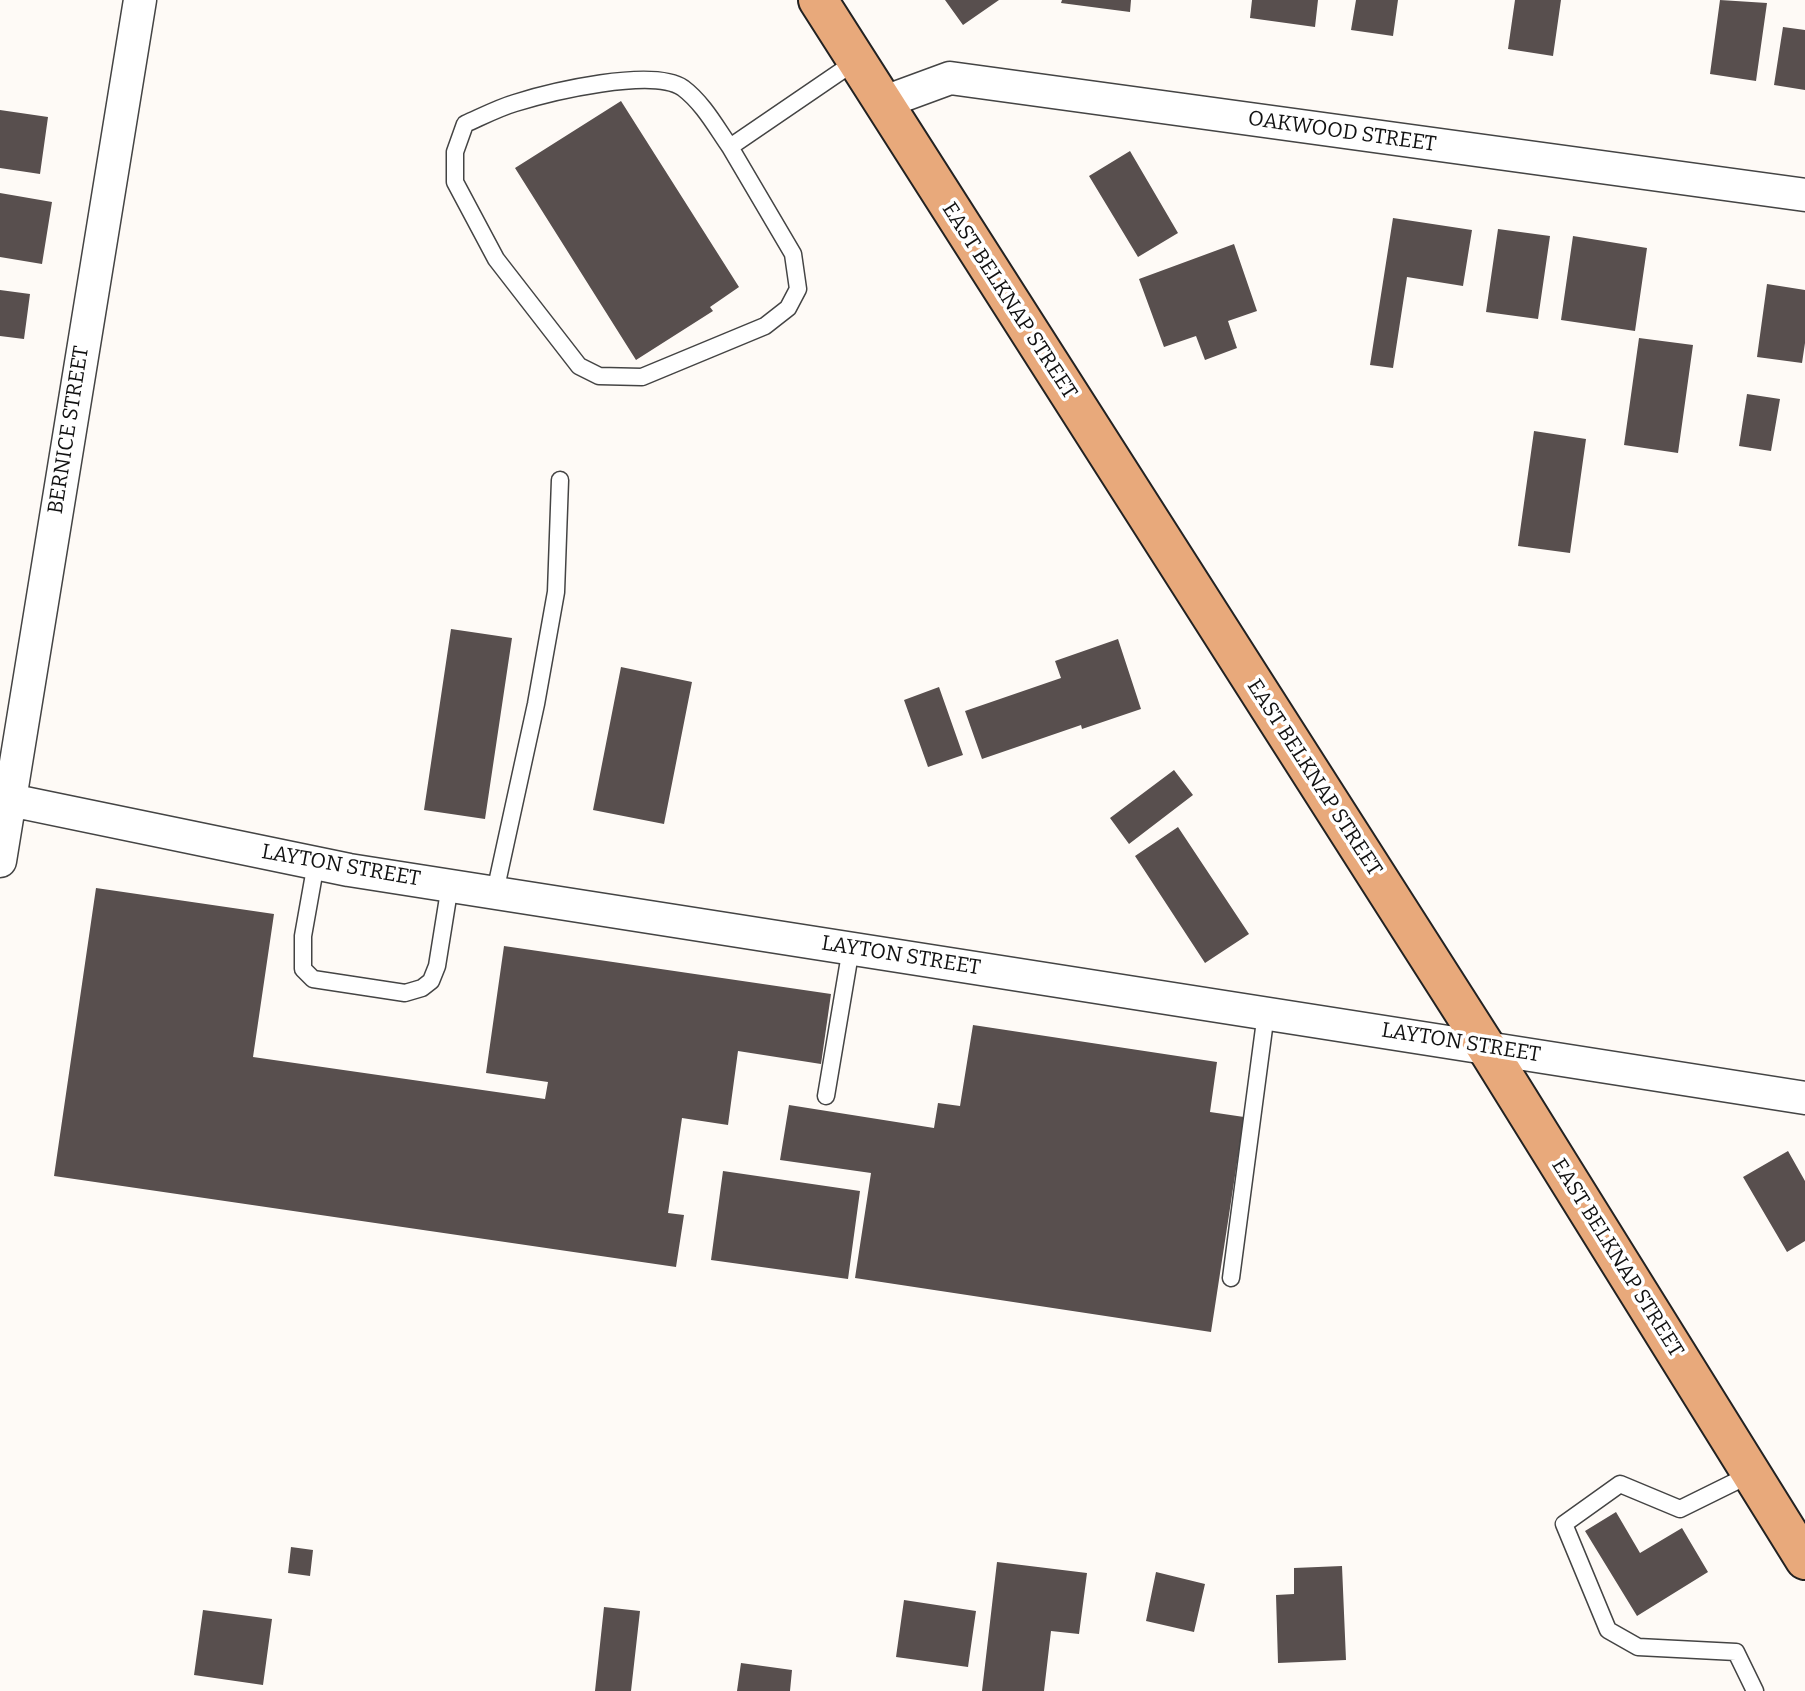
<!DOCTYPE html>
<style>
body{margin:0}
canvas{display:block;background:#fefaf6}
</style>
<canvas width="1805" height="1691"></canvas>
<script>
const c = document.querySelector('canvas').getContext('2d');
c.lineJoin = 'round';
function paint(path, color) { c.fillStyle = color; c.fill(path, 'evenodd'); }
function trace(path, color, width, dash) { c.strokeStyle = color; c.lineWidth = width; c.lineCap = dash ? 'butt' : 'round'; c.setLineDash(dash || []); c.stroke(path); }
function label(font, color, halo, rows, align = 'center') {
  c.font = font + ' Bitter,serif'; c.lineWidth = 7; c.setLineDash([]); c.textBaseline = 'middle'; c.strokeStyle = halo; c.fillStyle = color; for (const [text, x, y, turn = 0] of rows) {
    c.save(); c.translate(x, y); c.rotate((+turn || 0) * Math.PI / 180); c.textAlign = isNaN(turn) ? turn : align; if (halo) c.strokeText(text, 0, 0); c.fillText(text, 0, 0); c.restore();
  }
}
paint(new Path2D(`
 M945 0H999L963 25Z
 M1062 0H1131L1130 12 1061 3Z
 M1252 0H1318L1315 27 1250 18Z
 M1356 0H1398L1393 36 1351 30Z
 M1515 0H1561L1553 56 1508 49Z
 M1720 0 1767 3 1756 81 1710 74Z
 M1783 27 1805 30V90L1774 85Z
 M621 101 739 287 710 307 713 311 636 360 515 168Z
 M0 110 48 117 40 174 0 168Z
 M1130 151 1178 233 1138 257 1089 176Z
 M0 193 52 202 42 264 0 257Z
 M1393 218 1472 230 1463 286 1407 277 1393 368 1370 365Z
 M1498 229 1550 236 1538 319 1486 312Z
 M1573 236 1647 248 1635 331 1561 320Z
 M1234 244 1257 311 1228 321 1237 348 1205 360 1196 336 1164 347 1139 279Z
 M1767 284 1805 290V343L1802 363 1757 357Z
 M0 290 30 294 24 339 0 336Z
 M1639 338 1693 345 1678 453 1624 445Z
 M1747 394 1780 399 1771 451 1739 446Z
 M1534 431 1586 439 1570 553 1518 546Z
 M451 629 512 638 485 819 424 810Z
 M1118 639 1141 709 1082 729 1081 725 982 759 965 711 1061 678 1055 661Z
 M621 667 692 682 664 824 593 810Z
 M939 687 963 755 928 767 904 700Z
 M1174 770 1193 795 1129 844 1110 818Z
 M1178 827 1249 934 1205 963 1135 856Z
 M96 888 274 914 253 1057 545 1099 548 1082 486 1073 504 946 831 994 821 1064 738 1051 728 1125 682 1118 668 1213 684 1215 676 1267 54 1176Z
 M973 1025 1217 1062 1210 1112 1244 1117 1211 1332 855 1278 871 1173 780 1160 789 1105 934 1128 938 1103 960 1106Z
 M1788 1151 1805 1181V1241L1787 1252 1743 1177Z
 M723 1171 860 1191 848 1279 711 1260Z
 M1616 1512 1640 1553 1682 1528 1708 1572 1637 1616 1585 1531Z
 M291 1547 313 1550 310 1576 288 1573Z
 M997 1562 1087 1573 1079 1634 1051 1631 1044 1691H982Z
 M1342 1566 1346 1660 1278 1663 1276 1595 1294 1594V1568Z
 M1156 1572 1205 1584 1194 1632 1146 1621Z
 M904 1600 976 1611 968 1667 896 1657Z
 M604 1607 640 1611 631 1691H595Z
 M203 1610 272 1619 263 1685 194 1675Z
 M741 1663 792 1670 790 1691H737Z`), '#584f4e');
const lane = new Path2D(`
 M730 147 793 254 798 289 788 308 765 326 642 377 599 376 579 366 496 259 455 182V152L465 124C481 117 498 108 515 103 550 92 653 67 683 88 703 103 716 127 730 147L856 61
 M316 863 303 936V969L313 979 405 993 422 988 431 981 437 966 450 885
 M495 892 536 704 556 592 560 480
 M826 1096 851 948
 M1231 1278 1266 1013
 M1751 1474 1680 1509 1620 1484 1564 1524 1608 1630 1638 1647 1736 1652 1755 1691`);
const street = new Path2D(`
 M882 103 950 78 1805 195
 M0 798 349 870 1805 1098
 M0 861 140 0`);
const primary = new Path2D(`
 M818 0 1486 1047 1805 1560`);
trace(lane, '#444', 19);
trace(street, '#444', 35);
trace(primary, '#222', 42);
trace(lane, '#fff', 16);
trace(street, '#fff', 32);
trace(primary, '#e8a97b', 38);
label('21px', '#111', '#fff', [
 ["OAKWOOD STREET",1342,132,8],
 ["EAST BELKNAP STREET",1009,301,57],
 ["BERNICE STREET",69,430,-81],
 ["EAST BELKNAP STREET",1314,778,57],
 ["LAYTON STREET",341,866,10],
 ["LAYTON STREET",901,956,9],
 ["LAYTON STREET",1461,1043,9],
 ["EAST BELKNAP STREET",1617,1258,58]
]);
</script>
